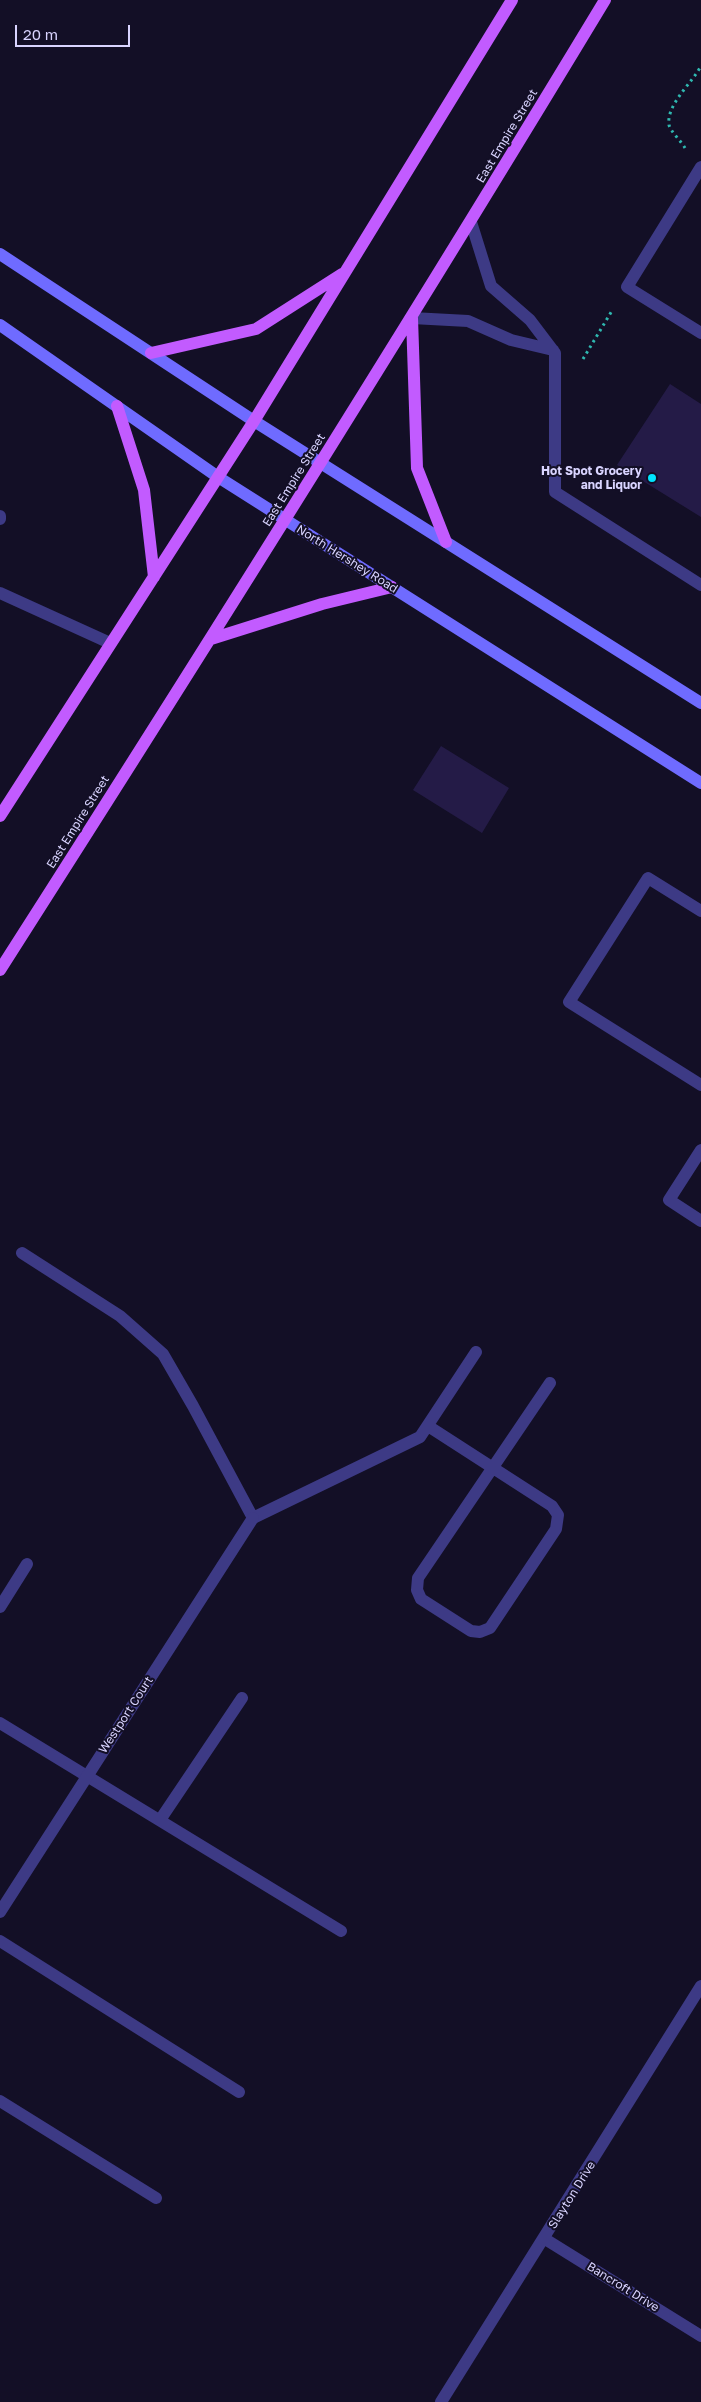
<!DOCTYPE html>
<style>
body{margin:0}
#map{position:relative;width:701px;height:2402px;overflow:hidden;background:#130f26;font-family:"Golos Text",sans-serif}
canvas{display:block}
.scale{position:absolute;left:15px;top:25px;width:115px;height:22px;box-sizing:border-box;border:2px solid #d9d4ff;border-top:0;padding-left:6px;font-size:15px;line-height:18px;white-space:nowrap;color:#d9d4ff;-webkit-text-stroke:4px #130f26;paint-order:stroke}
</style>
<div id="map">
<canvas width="701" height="2402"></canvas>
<div class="scale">20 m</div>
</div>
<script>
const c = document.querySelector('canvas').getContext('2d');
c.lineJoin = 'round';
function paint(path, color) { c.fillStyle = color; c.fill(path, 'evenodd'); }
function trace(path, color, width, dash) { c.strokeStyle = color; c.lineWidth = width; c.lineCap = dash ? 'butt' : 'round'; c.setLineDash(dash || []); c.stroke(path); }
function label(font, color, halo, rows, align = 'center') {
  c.font = font + ' "Golos Text",sans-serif'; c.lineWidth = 4; c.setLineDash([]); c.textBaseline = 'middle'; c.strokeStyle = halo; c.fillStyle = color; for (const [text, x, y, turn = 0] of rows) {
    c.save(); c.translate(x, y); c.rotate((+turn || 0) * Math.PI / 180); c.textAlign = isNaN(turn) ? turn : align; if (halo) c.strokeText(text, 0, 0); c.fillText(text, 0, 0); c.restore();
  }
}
paint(new Path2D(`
 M670 384 701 404V517L617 465Z
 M441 746 509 788 482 833 413 790Z`), '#241b47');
trace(new Path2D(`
 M685 148C681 141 671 132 669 125 666 105 692 83 701 66
 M583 359 613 309`), '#2fb8b0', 3, [2.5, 4]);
trace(new Path2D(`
 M701 167 627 287 701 333
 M471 222 491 286 530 320 555 353V492L701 585
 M412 318 468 321 511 340 553 350
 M0 516V519
 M0 593 110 643
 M701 911 648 878 569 1002 701 1085
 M701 1150 669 1200 701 1221
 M22 1253 120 1316 163 1354 193 1406 253 1518 420 1437 476 1352
 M428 1426 552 1506 558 1515 556 1529 490 1628 480 1632 471 1631 421 1599 417 1590 418 1578 550 1383
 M0 1607 27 1564
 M0 1723 341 1931
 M160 1820 242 1698
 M0 1941 239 2092
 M0 2101 156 2198`), '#3d3a85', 12);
trace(new Path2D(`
 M0 1912 253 1518
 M545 2239 701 2336
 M441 2402 701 1986`), '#3d3a85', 12);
trace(new Path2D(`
 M0 254 254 421 701 703
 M0 325 218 477 701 783`), '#6f6bff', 12);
trace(new Path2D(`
 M412 318 417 468 446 542
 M151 353 256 329 342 274
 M117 406 144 490 154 577
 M211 639 322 604 392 587
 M0 816 254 421 512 0
 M0 970C205 649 408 326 605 0`), '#c25bff', 12);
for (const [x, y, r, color] of [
 [652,478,5,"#00e5ff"]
]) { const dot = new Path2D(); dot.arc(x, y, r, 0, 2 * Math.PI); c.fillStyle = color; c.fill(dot); trace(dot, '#130f26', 2); }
label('12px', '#d9d4ff', '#130f26', [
 ["East Empire Street",507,136,-59],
 ["East Empire Street",294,480,-58],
 ["North Hershey Road",347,559,32],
 ["East Empire Street",78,822,-58],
 ["Westport Court",126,1715,-57],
 ["Slayton Drive",572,2195,-58],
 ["Bancroft Drive",623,2287,32]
]);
label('bold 12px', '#d9d4ff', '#130f26', [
 ["Hot Spot Grocery",642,471],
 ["and Liquor",642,485]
], 'right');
</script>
